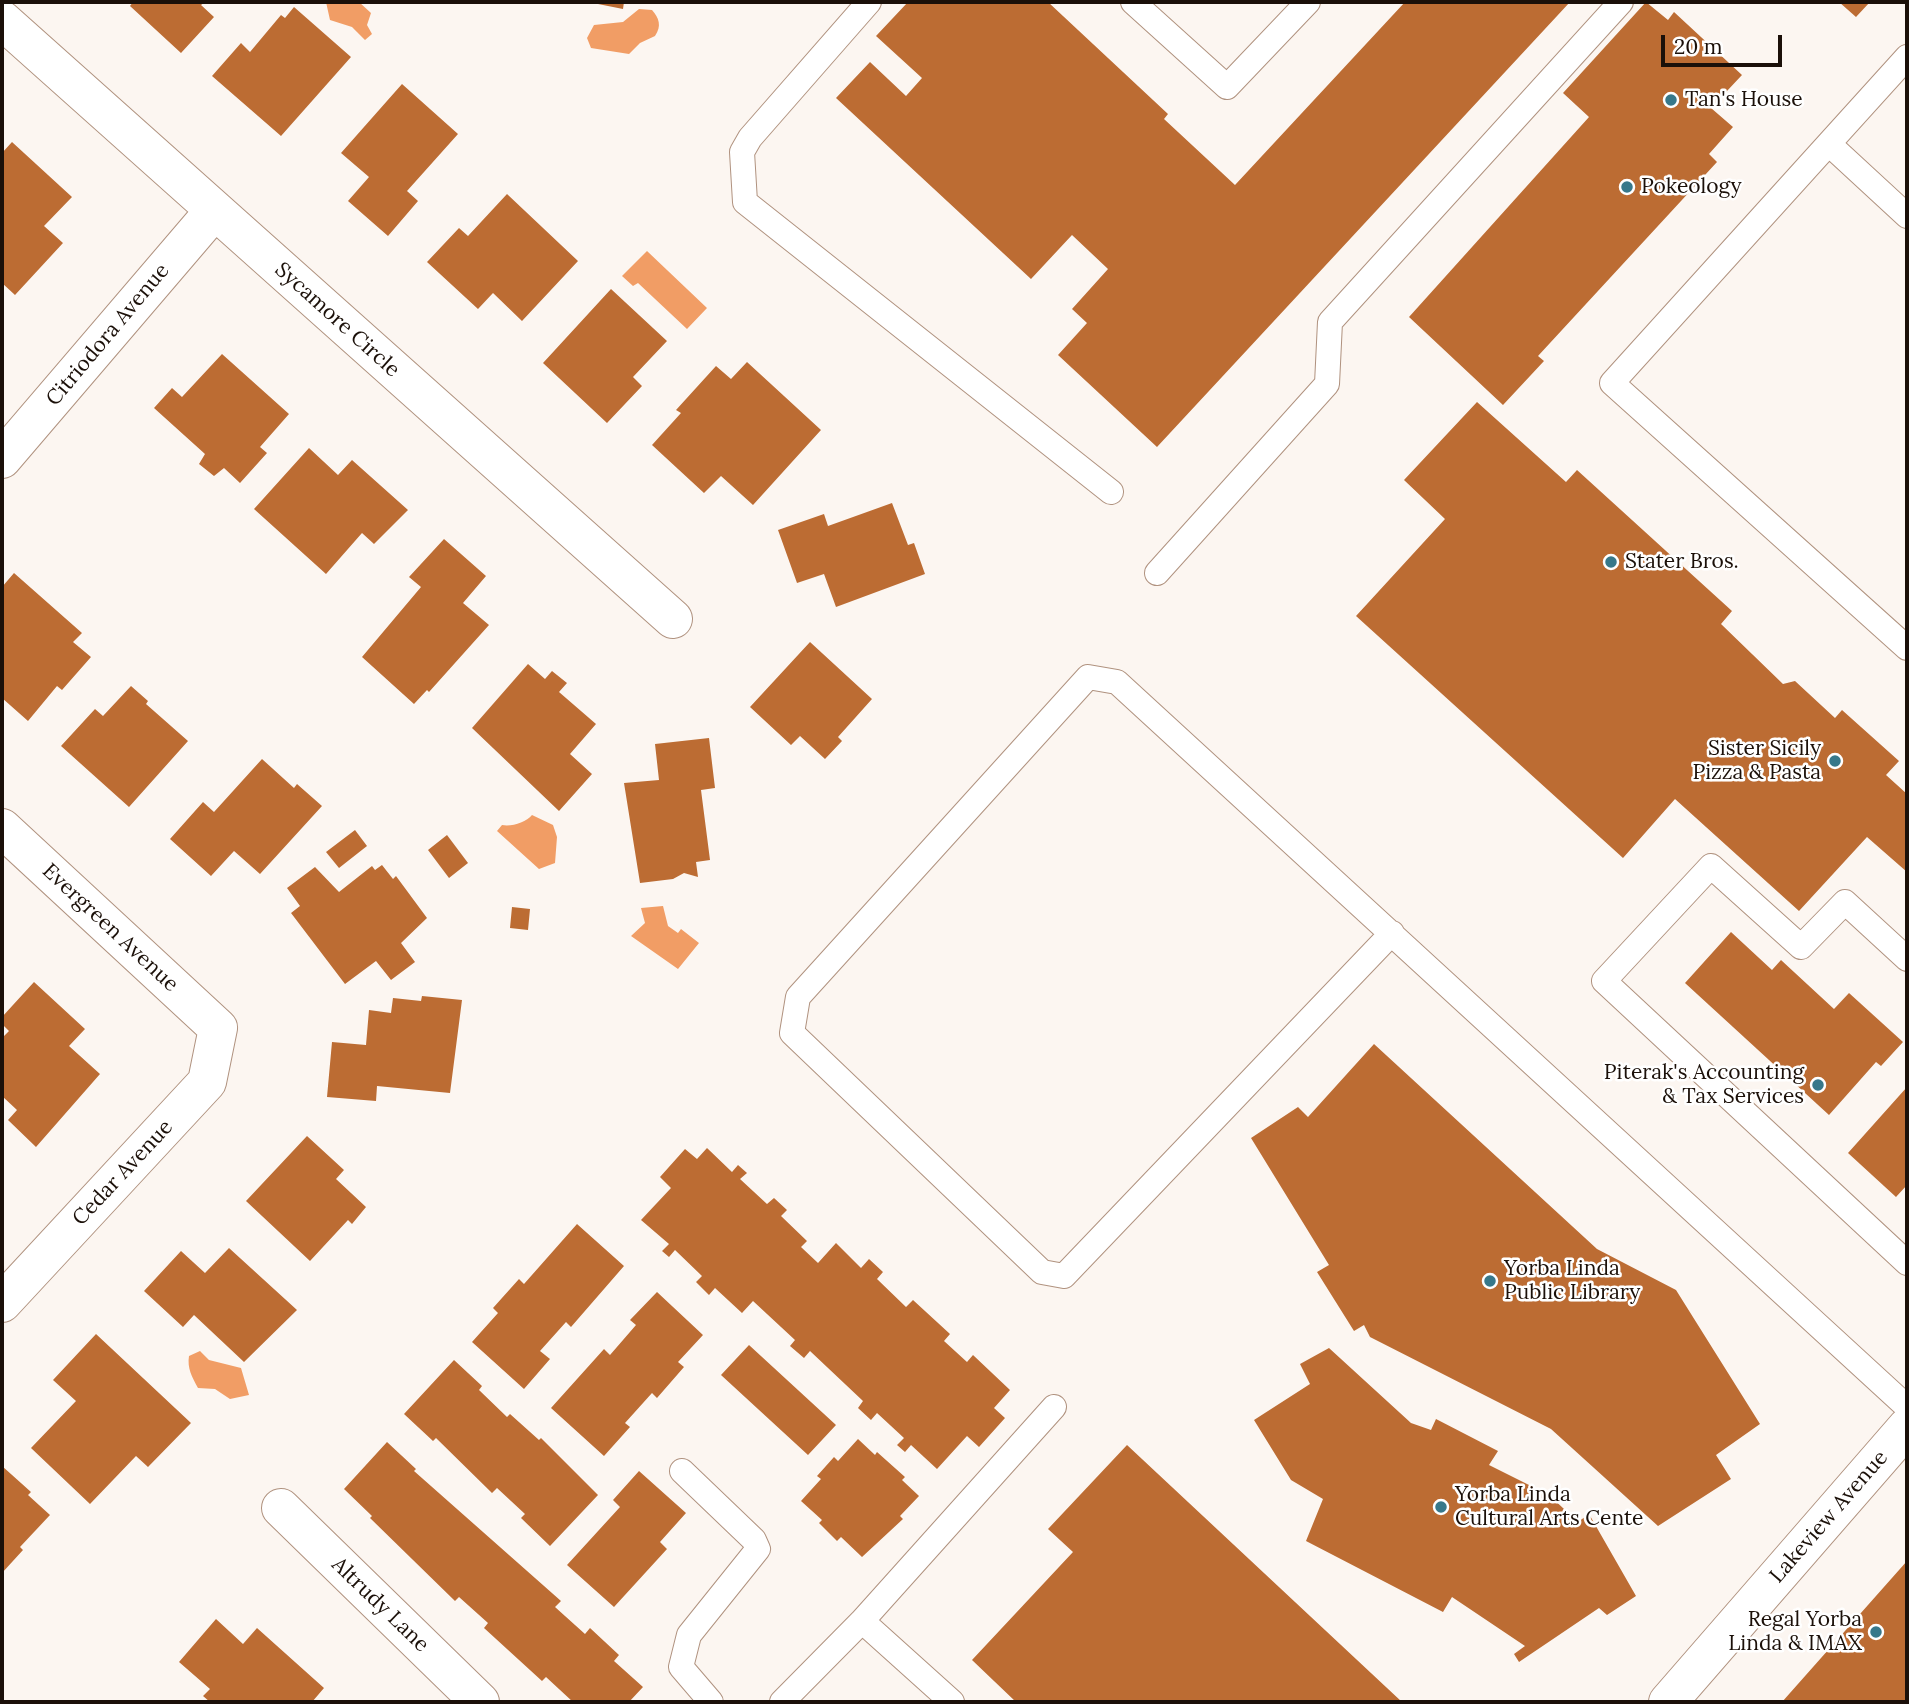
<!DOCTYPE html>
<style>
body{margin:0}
#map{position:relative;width:1909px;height:1704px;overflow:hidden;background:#fcf6f1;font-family:Lora,serif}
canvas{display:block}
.frame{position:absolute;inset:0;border:4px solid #1b1009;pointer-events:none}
.scale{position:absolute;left:1661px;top:35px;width:121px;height:32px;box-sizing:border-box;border:4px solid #1b1009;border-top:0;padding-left:9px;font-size:21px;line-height:24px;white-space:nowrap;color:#1b1009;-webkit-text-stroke:5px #fff;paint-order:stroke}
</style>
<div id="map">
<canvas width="1909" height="1704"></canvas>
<div class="frame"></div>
<div class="scale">20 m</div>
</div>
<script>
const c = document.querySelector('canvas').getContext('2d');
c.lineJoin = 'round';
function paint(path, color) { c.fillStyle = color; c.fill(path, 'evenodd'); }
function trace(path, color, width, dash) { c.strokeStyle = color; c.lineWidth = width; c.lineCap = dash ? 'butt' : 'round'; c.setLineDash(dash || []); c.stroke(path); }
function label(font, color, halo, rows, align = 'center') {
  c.font = font + ' Lora,serif'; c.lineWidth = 5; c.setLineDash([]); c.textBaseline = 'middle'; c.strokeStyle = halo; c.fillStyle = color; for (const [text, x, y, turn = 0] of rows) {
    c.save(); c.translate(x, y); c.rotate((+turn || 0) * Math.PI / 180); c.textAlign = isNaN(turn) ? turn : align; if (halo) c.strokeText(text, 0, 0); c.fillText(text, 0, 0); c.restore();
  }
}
paint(new Path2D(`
 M326 2H359L371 13 367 25 372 34 365 40 352 27 330 20Z
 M639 9 652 10C659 18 662 26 655 36L640 43 629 54 591 48 587 38 594 25 623 22Z
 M647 251 707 308 687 329 638 283 633 286 622 276Z
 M532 815 553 825 557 837 555 863 539 869 497 831 502 825C512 827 526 822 532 815Z
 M663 906 668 926 678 933 681 929 699 943 678 969 631 936 645 923 641 908Z
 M200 1351 209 1360 241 1368 249 1395 230 1399 215 1389 198 1388C192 1377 187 1368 189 1356Z`), '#f19d65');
paint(new Path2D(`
 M133 2H205L201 5 214 17 181 53 130 6Z
 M588 2H624L623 9Z
 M908 2H1048L1168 114 1164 119 1235 185 1405 2H1570L1157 447 1058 355 1087 323 1072 309 1108 269 1072 235 1031 279 836 98 870 62 906 96 922 78 876 36Z
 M1646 2 1668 20 1674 12 1742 75 1711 108 1733 127 1709 154 1717 162 1538 356 1544 361 1503 405 1409 317 1589 117 1563 93Z
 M1839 2H1870L1856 17Z
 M294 7 351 57 281 136 212 76 241 43 250 52 281 15 285 18Z
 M402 84 458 134 407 191 418 201 388 236 348 201 369 177 341 153Z
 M12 142 72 197 44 226 63 243 15 295 2 283V153Z
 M507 194 578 261 522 321 493 293 478 309 427 262 459 228 468 236Z
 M611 289 667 341 633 377 642 386 607 423 543 363Z
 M222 354 289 414 260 447 267 453 240 483 224 468 214 476 199 464 205 454 154 408 172 388 182 397Z
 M747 362 821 430 753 505 721 476 704 493 652 445 681 413 676 410 716 366 731 379Z
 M1477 402 1566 482 1577 470 1732 611 1721 624 1783 684 1795 681 1835 718 1842 710 1899 761 1886 775 1907 794V872L1867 837 1799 911 1675 799 1623 858 1356 616 1445 519 1404 480Z
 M309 448 338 475 352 460 408 510 374 544 362 533 326 574 254 509Z
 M892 503 908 545 914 543 925 574 836 607 824 574 797 583 778 530 824 514 828 526Z
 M444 539 486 576 463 603 489 625 429 692 427 690 414 704 362 657 421 587 409 577Z
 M14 573 82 633 73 642 91 657 62 690 57 686 28 721 2 698V587Z
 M810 642 872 699 838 737 842 741 825 759 800 736 791 745 750 707Z
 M528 664 545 679 552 671 567 683 559 692 596 724 570 754 592 774 559 811 472 728Z
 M131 686 148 701 146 704 188 741 129 807 61 746 95 709 103 716Z
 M709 738 715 788 701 790 710 860 696 862 698 877 684 873 673 879 640 883 624 783 659 780 655 744Z
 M262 759 294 788 297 784 322 806 260 874 234 851 211 876 170 839 203 802 214 812Z
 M355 830 367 846 339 868 326 852Z
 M447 835 468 863 449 878 428 850Z
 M382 865 393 879 396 876 427 918 401 943 415 962 391 980 376 961 345 984 291 913 300 906 287 888 315 867 339 892 372 866 375 870Z
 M512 907 530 909 528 930 510 928Z
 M1731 932 1772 970 1781 960 1834 1009 1849 993 1903 1042 1881 1066 1876 1062 1829 1115 1685 983Z
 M34 982 85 1029 69 1046 100 1074 36 1147 8 1120 17 1110 2 1096V1038L9 1031 2 1024V1017Z
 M422 996 462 1000 450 1093 377 1086 376 1101 327 1097 332 1042 366 1045 369 1010 391 1013 393 998 421 1001Z
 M1374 1044 1597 1249 1676 1290 1760 1424 1716 1455 1731 1479 1658 1526 1551 1429 1370 1337 1364 1325 1354 1331 1317 1272 1329 1265 1251 1138 1298 1107 1308 1117Z
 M1907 1087V1185L1896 1197 1848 1153Z
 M307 1136 344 1170 336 1179 366 1207 352 1224 348 1220 310 1261 246 1201Z
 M707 1148 732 1172 738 1165 747 1173 740 1179 767 1204 774 1198 787 1210 781 1216 807 1241 801 1247 818 1263 836 1243 861 1268 869 1259 883 1272 877 1279 906 1307 913 1300 950 1334 944 1341 967 1362 973 1355 1010 1390 994 1408 1005 1418 979 1447 967 1436 937 1469 911 1445 905 1452 897 1445 904 1438 877 1413 871 1420 858 1408 863 1401 810 1351 804 1358 790 1346 795 1340 753 1301 742 1313 715 1288 709 1295 696 1282 702 1276 675 1250 669 1257 662 1251 669 1244 641 1220 671 1188 660 1177 685 1149 697 1159Z
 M577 1224 624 1266 571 1327 566 1322 540 1351 550 1359 524 1389 472 1342 498 1313 493 1308 519 1279 524 1284Z
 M229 1248 297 1310 244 1362 194 1315 183 1327 144 1291 181 1251 205 1273Z
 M657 1292 703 1335 678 1362 684 1367 657 1398 652 1393 625 1423 630 1427 604 1456 551 1408 604 1349 610 1355 636 1325 630 1320Z
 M96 1334 191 1423 148 1467 136 1456 90 1504 31 1448 76 1401 53 1380Z
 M749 1345 836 1425 808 1455 721 1375Z
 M1329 1348 1411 1423 1431 1430 1436 1419 1498 1451 1489 1465 1549 1495 1578 1522 1589 1514 1636 1596 1607 1615 1599 1608 1519 1662 1514 1654 1525 1646 1452 1597 1443 1612 1306 1541 1323 1499 1291 1480 1254 1420 1310 1384 1300 1364Z
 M454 1360 482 1386 479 1390 507 1417 510 1414 539 1440 541 1438 598 1495 550 1546 521 1518 525 1514 497 1488 492 1493 436 1438 433 1441 404 1414Z
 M858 1439 875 1455 877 1452 905 1477 902 1480 919 1496 900 1516 903 1519 862 1557 841 1537 837 1541 819 1523 822 1520 801 1501 821 1479 817 1476 834 1457 838 1461Z
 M387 1442 416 1469 414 1471 561 1601 555 1607 585 1634 590 1628 619 1655 614 1661 643 1687 629 1702H573L546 1677 542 1681 484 1628 488 1623 459 1597 455 1601 370 1518 372 1516 344 1489Z
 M1127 1445 1402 1702H1016L972 1660 1073 1552 1048 1529Z
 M2 1466 31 1492 28 1495 50 1515 20 1547 23 1550 2 1573Z
 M639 1471 686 1513 660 1542 667 1549 614 1607 567 1565 620 1507 613 1500Z
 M1907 1561V1702H1782Z
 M216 1619 243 1644 257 1628 324 1688 312 1702H210L203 1696 210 1689 179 1662Z`), '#bc6c33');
const service = new Path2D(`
 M869 2 750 138 742 152 745 202 1111 492
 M1133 2 1227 87 1308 2
 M1907 57 1612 383 1907 648
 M1829 144 1907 216
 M1157 573 1327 384 1330 322 1621 2
 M1392 933 1064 1276 1042 1272 792 1033 798 997 1088 677 1117 682 1907 1407
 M1907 959 1845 902 1801 947 1711 866 1604 981 1907 1263
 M682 1471 754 1540 758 1549 689 1635 681 1667 711 1702
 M862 1621 1054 1407
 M782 1702 862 1621 952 1702`);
const minor = new Path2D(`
 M2 20 673 619
 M2 459 214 211
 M2 828 218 1028 207 1082 2 1303
 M281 1508 480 1702`);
const tertiary = new Path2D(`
 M1668 1702 1907 1427`);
trace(service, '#b0927f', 26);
trace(minor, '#b0927f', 40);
trace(tertiary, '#b0927f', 40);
trace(service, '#fff', 24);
trace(minor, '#fff', 38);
trace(tertiary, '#fff', 38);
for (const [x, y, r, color] of [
 [1671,100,7,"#37788a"],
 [1627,187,7,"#37788a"],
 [1611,562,7,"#37788a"],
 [1835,761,7,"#37788a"],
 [1818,1085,7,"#37788a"],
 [1490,1281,7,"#37788a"],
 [1441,1507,7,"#37788a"],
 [1876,1632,7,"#37788a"]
]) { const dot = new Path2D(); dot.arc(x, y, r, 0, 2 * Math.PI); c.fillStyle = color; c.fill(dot); trace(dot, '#fff', 2.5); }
label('21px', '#1b1009', '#fff', [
 ["Tan's House",1685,100],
 ["Pokeology",1641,187],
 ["Stater Bros.",1625,562],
 ["Sister Sicily",1821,749,"right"],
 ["Pizza & Pasta",1821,773,"right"],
 ["Piterak's Accounting",1804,1073,"right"],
 ["& Tax Services",1804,1097,"right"],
 ["Yorba Linda",1504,1269],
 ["Public Library",1504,1293],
 ["Yorba Linda",1455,1495],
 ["Cultural Arts Cente",1455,1519],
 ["Regal Yorba",1862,1620,"right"],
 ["Linda & IMAX",1862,1644,"right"]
], 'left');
label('21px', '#1b1009', '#fff', [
 ["Sycamore Circle",337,320,42],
 ["Citriodora Avenue",108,335,-50],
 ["Evergreen Avenue",110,928,43],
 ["Cedar Avenue",123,1173,-47],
 ["Lakeview Avenue",1829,1517,-49],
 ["Altrudy Lane",380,1605,44]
]);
</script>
